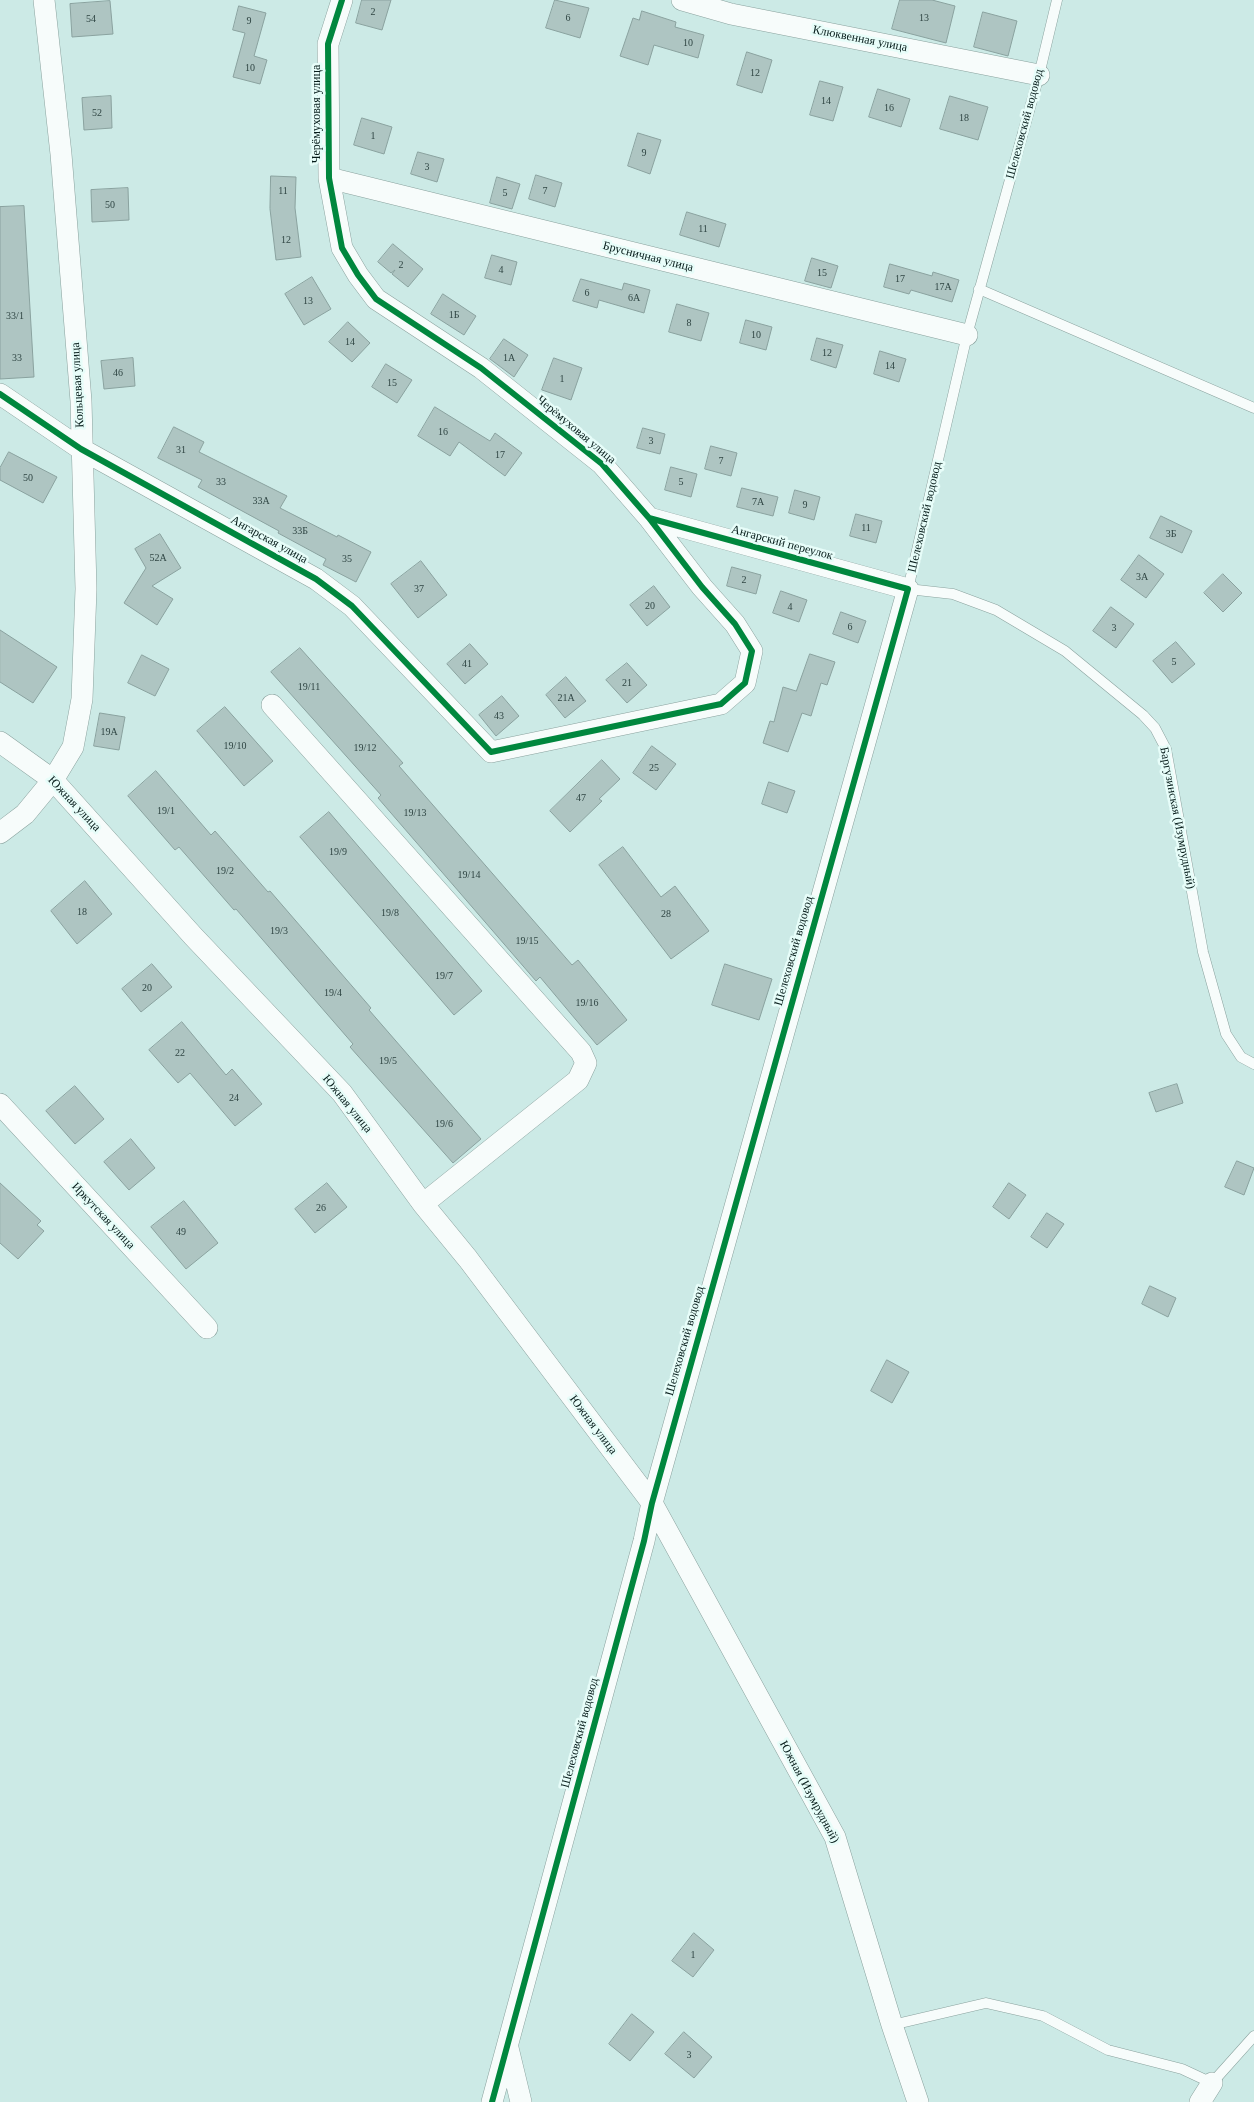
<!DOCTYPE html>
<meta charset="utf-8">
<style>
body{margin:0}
canvas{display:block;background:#cceae6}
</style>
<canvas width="1254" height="2102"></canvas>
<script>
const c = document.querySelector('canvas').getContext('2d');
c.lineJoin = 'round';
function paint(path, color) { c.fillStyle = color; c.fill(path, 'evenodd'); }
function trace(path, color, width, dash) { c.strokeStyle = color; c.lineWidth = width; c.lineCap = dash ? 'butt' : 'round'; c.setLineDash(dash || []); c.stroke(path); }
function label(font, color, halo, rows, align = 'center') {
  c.font = font + ' Georgia,serif'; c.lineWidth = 5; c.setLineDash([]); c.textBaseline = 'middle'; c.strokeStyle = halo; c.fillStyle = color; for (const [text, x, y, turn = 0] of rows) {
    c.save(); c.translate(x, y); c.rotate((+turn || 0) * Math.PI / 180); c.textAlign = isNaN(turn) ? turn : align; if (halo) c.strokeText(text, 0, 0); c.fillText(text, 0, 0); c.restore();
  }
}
const building = new Path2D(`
 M362 0H391L382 30 356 23Z
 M555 0 589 8 580 38 546 28Z
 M900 0H932L955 6 946 43 892 29Z
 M110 1 113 34 72 37 70 4Z
 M239 6 266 13 254 56 267 60 260 84 233 77 245 33 233 30Z
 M642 11 676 22 675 27 704 35 698 58 654 45 648 65 620 56 633 18 639 20Z
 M983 12 1017 21 1008 56 974 47Z
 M747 52 772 60 762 93 737 85Z
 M820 81 843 87 833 121 810 115Z
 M878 89 910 99 901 127 869 117Z
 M111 96 112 128 84 130 82 98Z
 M950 96 988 107 978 140 940 129Z
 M362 118 392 127 384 154 354 145Z
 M638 133 661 140 650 174 628 166Z
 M418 152 444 159 437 182 411 174Z
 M536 175 562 183 555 207 529 199Z
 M271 176 296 177 295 208 301 257 276 260 270 209Z
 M497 177 520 184 512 209 490 203Z
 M128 188 129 220 92 222 91 190Z
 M24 206 34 377 0 379V207Z
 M687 212 726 224 719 247 680 235Z
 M393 244 423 269 408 287 392 274 395 270 391 273 378 262Z
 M492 255 517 262 511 285 485 278Z
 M812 258 838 266 831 288 805 281Z
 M890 264 932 276 933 272 959 280 952 302 911 290 909 294 884 287Z
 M312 277 331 309 304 325 285 294Z
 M581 279 622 290 624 283 650 290 644 313 599 300 597 308 573 301Z
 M443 294 476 316 464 335 431 314Z
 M677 304 709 313 701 341 669 332Z
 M746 320 772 327 766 350 740 343Z
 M348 322 370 343 352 362 329 342Z
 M817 338 843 345 836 368 811 360Z
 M504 339 528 355 514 377 490 359Z
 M880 351 906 359 899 382 874 374Z
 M133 358 135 386 104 389 101 361Z
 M554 358 582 368 571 400 542 390Z
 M386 364 412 380 397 403 372 387Z
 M435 407 490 441 495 433 522 453 505 476 459 442 450 456 418 436Z
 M174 427 204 442 199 452 287 496 280 508 337 537 338 535 371 552 356 582 323 565 326 559 278 533 279 531 198 487 202 480 158 458Z
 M643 428 665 434 660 454 637 448Z
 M711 446 737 453 731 476 705 469Z
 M9 452 57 477 43 503 0 480V468Z
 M671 467 697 474 691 497 665 490Z
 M742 488 778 497 773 516 737 507Z
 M795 490 820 497 814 520 789 513Z
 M856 514 882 521 876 543 850 536Z
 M1161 516 1192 531 1182 553 1150 538Z
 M160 534 181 568 152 586 173 599 157 625 124 603 146 568 135 549Z
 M1139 555 1164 574 1146 598 1121 580Z
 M421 561 447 595 418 618 391 584Z
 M732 567 761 575 756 594 727 586Z
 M1223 574 1242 593 1223 612 1204 593Z
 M654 586 670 607 647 626 630 605Z
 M781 591 807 600 799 622 773 613Z
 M1111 607 1134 624 1116 648 1093 631Z
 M841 612 866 621 858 643 833 634Z
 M0 630 57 667 33 703 0 682Z
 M1176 642 1195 664 1172 683 1153 661Z
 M470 644 488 664 465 684 447 664Z
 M300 648 403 763 399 766 572 965 578 960 627 1020 597 1045 540 977 536 981 378 798 381 795 271 672Z
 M810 654 835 662 827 685 821 683 811 716 802 713 788 752 763 743 770 721 774 722 783 687 796 691Z
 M142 655 169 669 155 696 128 683Z
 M627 663 647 685 627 703 606 680Z
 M566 677 586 701 565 718 546 695Z
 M502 696 519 716 496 736 479 715Z
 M225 707 273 761 244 786 197 731Z
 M100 713 125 717 119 750 94 746Z
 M652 746 676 764 656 790 633 773Z
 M602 760 620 779 599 799 602 801 570 832 550 811Z
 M156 771 211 835 215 831 268 892 270 891 371 1008 369 1010 481 1139 453 1163 350 1047 353 1044 236 909 234 910 179 847 175 850 128 796Z
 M769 782 795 791 787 813 762 804Z
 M329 812 482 991 454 1015 300 837Z
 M623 847 661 897 675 886 709 931 671 959 599 865Z
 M85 881 112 914 77 944 51 911Z
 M152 964 172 987 141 1012 122 989Z
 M725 964 772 979 759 1020 712 1005Z
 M182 1022 226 1075 232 1069 262 1104 235 1126 190 1073 178 1083 149 1050Z
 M1177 1084 1183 1103 1156 1112 1149 1093Z
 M75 1086 104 1119 75 1144 46 1111Z
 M131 1139 155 1168 129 1190 104 1162Z
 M1237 1161 1254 1168 1244 1195 1225 1187Z
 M0 1183 41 1221 37 1225 44 1231 18 1259 0 1243Z
 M327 1183 347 1207 315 1233 295 1209Z
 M1009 1183 1026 1195 1009 1219 993 1207Z
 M184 1201 218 1243 186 1269 151 1227Z
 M1047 1213 1064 1224 1047 1248 1031 1237Z
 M1150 1286 1176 1298 1168 1317 1142 1304Z
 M887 1360 909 1372 892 1403 871 1391Z
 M694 1933 714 1950 693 1977 672 1961Z
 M632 2014 654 2032 630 2061 609 2044Z
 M684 2032 712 2057 694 2078 665 2054Z`);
paint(building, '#aec5c2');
trace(building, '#8aa29f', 1);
const lane = new Path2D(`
 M1057 0 1039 75 967 335 908 589 953 594 996 610 1065 651 1143 715 1155 728 1166 749 1203 952 1226 1034 1241 1057 1254 1064
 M979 289 1254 408
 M892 2025 986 2003 1043 2016 1108 2050 1182 2069 1212 2083 1254 2036`);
const street = new Path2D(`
 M682 0 731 14 1039 75
 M329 178 967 335
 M0 394 81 449 316 579 352 606 491 752 721 704 745 683 752 651 735 624 702 587 649 518 602 464 481 368 376 299 358 275 342 248 329 178 328 44 342 0
 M272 705 581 1052 586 1063 578 1080 423 1204
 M0 742 53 780 193 936 342 1093 423 1204 468 1259 652 1503 835 1837 892 2025 918 2102
 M0 833 25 814 53 780 73 747 82 699 86 589 81 401 61 154 44 0
 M0 1104 207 1328
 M508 2048 521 2102
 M492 2102 644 1541 652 1503 908 589 649 518
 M1200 2102 1212 2083`);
trace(lane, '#8aa29e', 11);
trace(street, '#8aa29e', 22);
trace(lane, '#f7fcfb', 10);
trace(street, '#f7fcfb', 21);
trace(new Path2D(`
 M0 394 81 449 316 579 352 606 491 752 721 704 745 683 752 651 735 624 702 587 649 518 602 464 481 368 376 299 358 275 342 248 329 178 328 44 342 0
 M492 2102 644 1541 652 1503 908 589 649 518`), '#00873e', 6);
label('10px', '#304644', null, [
 ["2",373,12],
 ["6",568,18],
 ["13",924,18],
 ["54",91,19],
 ["9",249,21],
 ["10",688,43],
 ["10",250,68],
 ["12",755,73],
 ["14",826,101],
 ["16",889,108],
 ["52",97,113],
 ["18",964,118],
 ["1",373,136],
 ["9",644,153],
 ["3",427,167],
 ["11",283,191],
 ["7",545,191],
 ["5",505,193],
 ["50",110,205],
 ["11",703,229],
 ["12",286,240],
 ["2",401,265],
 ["4",501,270],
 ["15",822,273],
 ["17",900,279],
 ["17А",943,287],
 ["6",587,293],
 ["6А",634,298],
 ["13",308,301],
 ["1Б",454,315],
 ["33/1",15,316],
 ["8",689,323],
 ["10",756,335],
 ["14",350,342],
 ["12",827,353],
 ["33",17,358],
 ["1А",509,358],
 ["14",890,366],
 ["46",118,373],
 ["1",562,379],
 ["15",392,383],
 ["16",443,432],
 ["3",651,441],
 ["31",181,450],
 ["17",500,455],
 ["7",721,461],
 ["50",28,478],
 ["33",221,482],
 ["5",681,482],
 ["33А",261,501],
 ["7А",758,502],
 ["9",805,505],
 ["11",866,528],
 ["33Б",300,531],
 ["3Б",1171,534],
 ["52А",158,558],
 ["35",347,559],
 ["3А",1142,577],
 ["2",744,580],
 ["37",419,589],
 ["20",650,606],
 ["4",790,607],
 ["6",850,627],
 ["3",1114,628],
 ["5",1174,662],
 ["41",467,664],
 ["21",627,683],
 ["19/11",309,687],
 ["21А",566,698],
 ["43",499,716],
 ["19А",109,732],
 ["19/10",235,746],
 ["19/12",365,748],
 ["25",654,768],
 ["47",581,798],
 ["19/1",166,811],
 ["19/13",415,813],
 ["19/9",338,852],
 ["19/2",225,871],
 ["19/14",469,875],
 ["18",82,912],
 ["19/8",390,913],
 ["28",666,914],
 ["19/3",279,931],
 ["19/15",527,941],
 ["19/7",444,976],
 ["20",147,988],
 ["19/4",333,993],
 ["19/16",587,1003],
 ["22",180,1053],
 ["19/5",388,1061],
 ["24",234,1098],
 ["19/6",444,1124],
 ["26",321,1208],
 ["49",181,1232],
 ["1",693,1955],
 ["3",689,2055]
]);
label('12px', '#061c1a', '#e7fdf9', [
 ["Клюквенная улица",860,39,11],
 ["Черёмуховая улица",317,114,-90],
 ["Шелеховский водовод",1025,124,-75],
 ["Брусничная улица",648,257,14],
 ["Кольцевая улица",78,385,-93],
 ["Черёмуховая улица",576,430,40],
 ["Шелеховский водовод",925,517,-77],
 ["Ангарская улица",269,540,29],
 ["Ангарский переулок",782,543,15],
 ["Южная улица",74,804,47],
 ["Баргузинская (Изумрудный)",1177,818,79],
 ["Шелеховский водовод",794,951,-74],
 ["Южная улица",347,1104,51],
 ["Иркутская улица",103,1216,47],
 ["Шелеховский водовод",685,1341,-74],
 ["Южная улица",593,1425,53],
 ["Шелеховский водовод",580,1733,-75],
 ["Южная (Изумрудный)",809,1792,62]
]);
</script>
